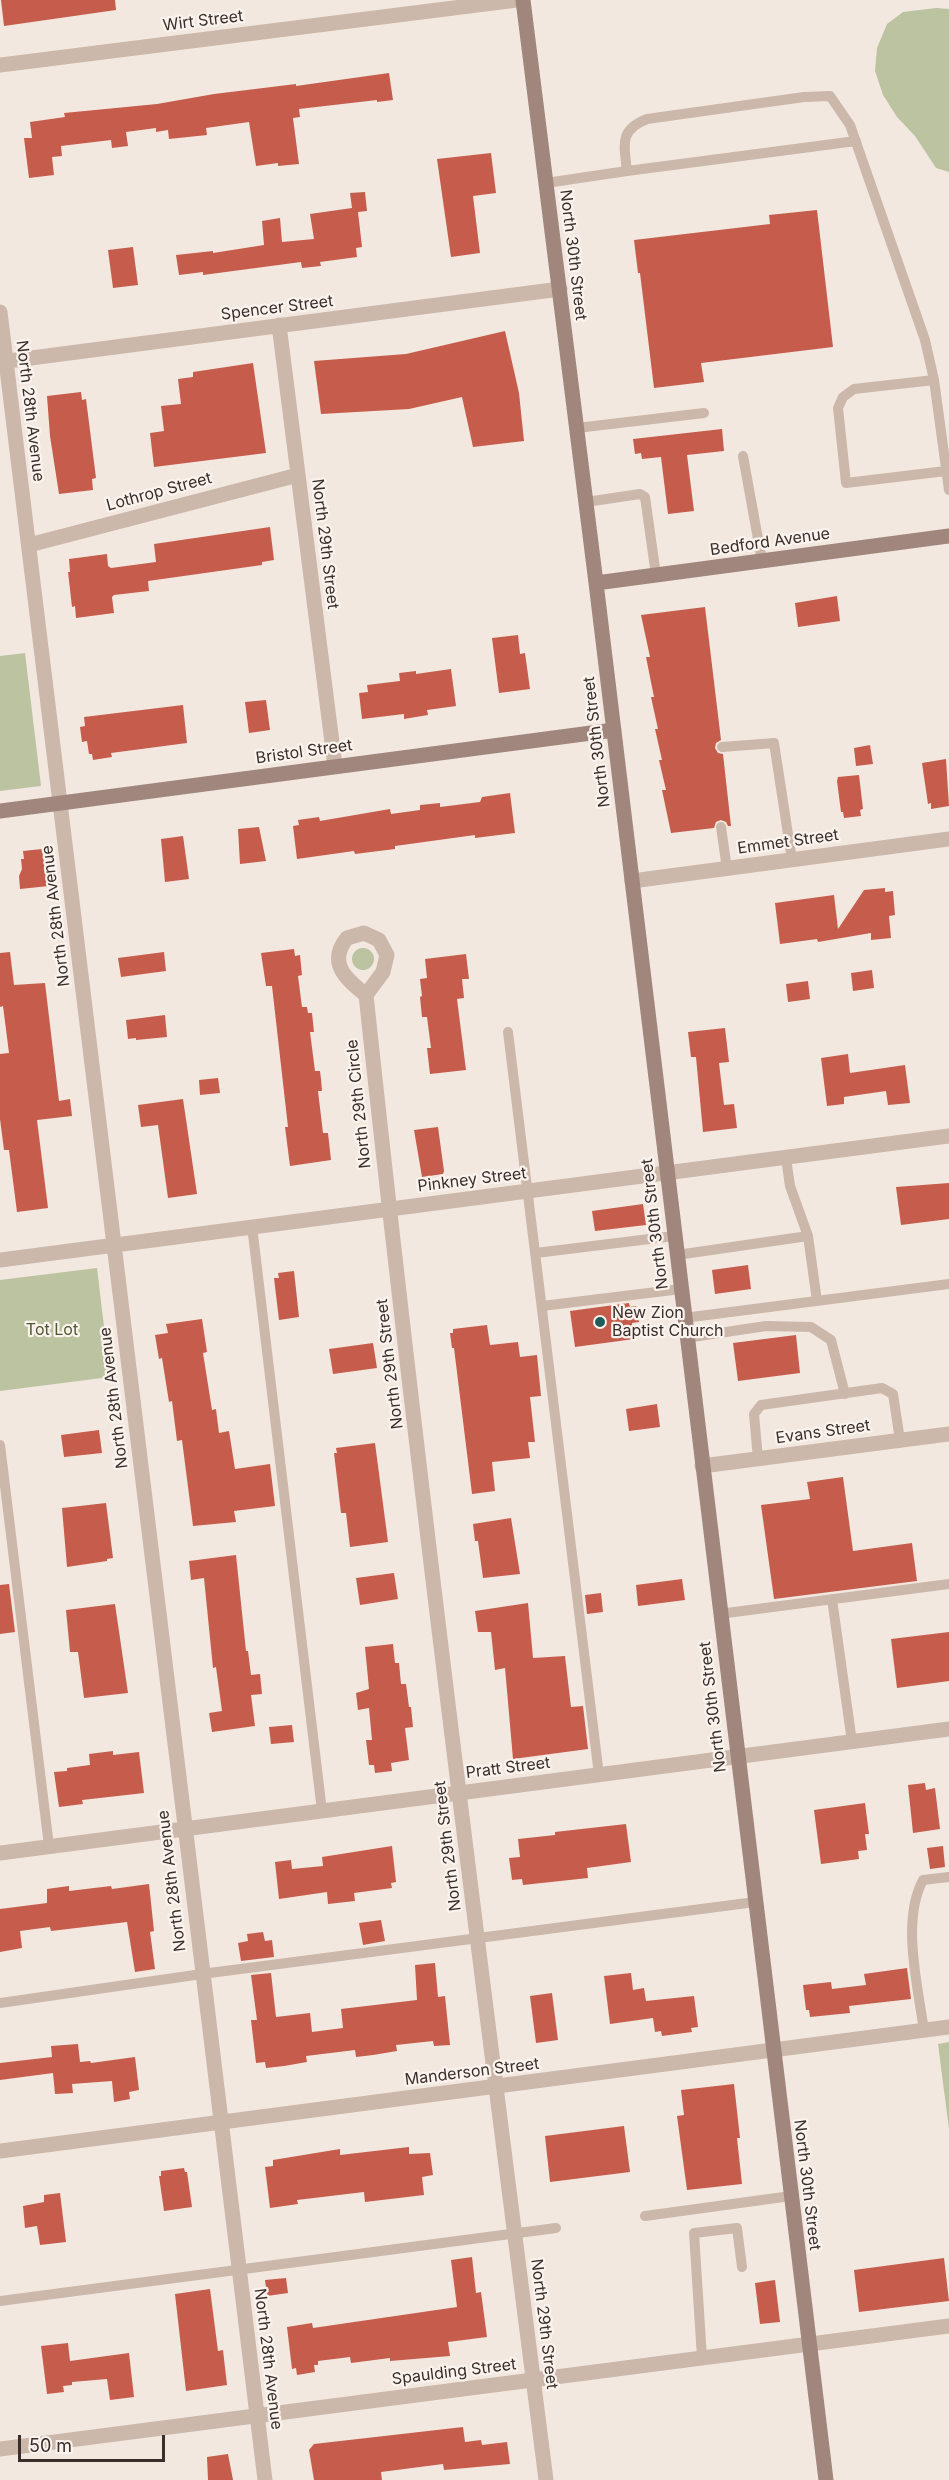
<!DOCTYPE html>
<style>
body{margin:0}
#map{position:relative;width:949px;height:2480px;overflow:hidden;background:#f3e8e0;font-family:Inter,sans-serif}
canvas{display:block}
.scale{position:absolute;left:18px;top:2435px;width:147px;height:27px;box-sizing:border-box;border:3px solid #3a2e2b;border-top:0;padding-left:8px;font-size:18px;line-height:21px;white-space:nowrap;color:#3a2e2b;-webkit-text-stroke:4px #fbf3ed;paint-order:stroke}
</style>
<div id="map">
<canvas width="949" height="2480"></canvas>
<div class="scale">50 m</div>
</div>
<script>
const c = document.querySelector('canvas').getContext('2d');
c.lineJoin = 'round';
function paint(path, color) { c.fillStyle = color; c.fill(path, 'evenodd'); }
function trace(path, color, width, dash) { c.strokeStyle = color; c.lineWidth = width; c.lineCap = dash ? 'butt' : 'round'; c.setLineDash(dash || []); c.stroke(path); }
function label(font, color, halo, rows, align = 'center') {
  c.font = font + ' Inter,sans-serif'; c.lineWidth = 4.5; c.setLineDash([]); c.textBaseline = 'middle'; c.strokeStyle = halo; c.fillStyle = color; for (const [text, x, y, turn = 0] of rows) {
    c.save(); c.translate(x, y); c.rotate((+turn || 0) * Math.PI / 180); c.textAlign = isNaN(turn) ? turn : align; if (halo) c.strokeText(text, 0, 0); c.fillText(text, 0, 0); c.restore();
  }
}
paint(new Path2D(`
 M936 8 949 9V172L936 168 915 136 897 117 883 95 875 71 877 48 887 24 903 12Z
 M25 653 41 786 0 791V656Z
 M352 959a11 11 0 1 1 22 0a11 11 0 1 1-22 0Z
 M97 1268 110 1377 0 1391V1280Z
 M949 2042V2129L938 2044Z`), '#bbc3a0');
paint(new Path2D(`
 M1 0H115L116 10 4 26Z
 M389 73 393 100 377 102V100L299 109 300 117 293 118 299 164 278 166V163L256 166 249 122 206 128 207 135 169 139 168 130 156 132V128L126 132 128 146 112 148 111 140 61 146 62 156 52 157 54 175 29 178 24 138H32L30 122 65 117 64 113 157 104 214 94 296 84V86Z
 M491 153 496 193 473 196 480 253 451 257 437 159Z
 M365 192 367 211 358 212 362 247 356 248 357 257 320 262 321 266 302 268 301 262 203 275V272L179 275 176 255 213 251V253L264 245 262 221 280 218 282 242 314 239 310 214 352 208 350 193Z
 M817 210 833 347 701 363 704 382 654 388 640 273H638L634 240 770 224 769 215Z
 M133 247 138 285 113 288 108 250Z
 M505 331 519 393 524 441 473 447 462 397 409 409 321 414 314 361 406 354Z
 M253 363 266 453 154 467 150 433 164 431 161 406 181 404 178 379 193 377V372Z
 M81 392 82 400 86 399 96 478 92 479 93 490 59 494 50 436 47 396Z
 M722 429 724 451 687 455 694 511 668 514 661 457 642 459 641 453 635 454 633 439Z
 M270 527 274 560 262 562V565L148 581 149 591 114 595 112 597 114 613 76 618 75 606 72 607 68 572H70L69 559 107 554 108 566 111 568 156 562 154 544Z
 M837 596 840 621 798 627 795 603Z
 M705 607 721 740 716 743 715 748 718 753 723 754 731 826H728L726 822 721 820 716 822 714 828 671 833 662 790H666L659 760H662L655 729H658L651 697H654L646 657H650L641 615Z
 M518 635 520 654 525 653 530 689 499 693 492 638Z
 M451 669 456 706 427 710 428 715 404 719V714L362 719 359 693 368 692 367 685 400 681 399 673 416 671V674Z
 M266 700 270 730 249 733 245 702Z
 M183 705 187 743 111 753 112 757 93 760 92 754H89L87 741 82 742 80 727 85 726 84 717Z
 M870 745 873 764 856 766 854 748Z
 M946 759 949 806 931 809V803L928 804 922 763Z
 M859 775 863 809 860 810 861 816 844 818 843 812H841L837 781 838 777Z
 M510 793 515 833 475 838V835L395 846V849L355 854 354 851 297 859 293 826 299 825 298 820 319 817 320 821 390 809 391 814 420 810V805L440 803V807L480 802 482 797Z
 M259 827 266 861 240 864 238 829Z
 M183 836 189 879 165 882 161 839Z
 M42 849 43 856H45L49 886 20 889 19 876 22 869 21 859H24L23 851Z
 M885 888V892L893 891 895 915 889 916 891 938 871 940V933L818 942 817 939 780 944 775 903 834 895 838 929 864 890Z
 M294 949 295 956 300 955 302 975 298 976 302 1007H307L308 1013H312L314 1032H310L315 1071H320L321 1079 322 1091H318L323 1133H328L331 1160 290 1166 285 1127H288L272 986H266L261 953Z
 M10 952 14 985 45 983 59 1101 70 1099 72 1116 37 1120 48 1208 17 1212 9 1150H4L0 1119V1054L9 1053 3 1006 0 1007V953Z
 M164 952 166 971 121 977 118 958Z
 M466 954 469 979H462L464 998 457 999 466 1070 430 1074 427 1048H431L427 1017H422L420 997 422 996 420 979 427 978 425 959Z
 M872 970 874 988 853 991 851 973Z
 M808 981 810 999 788 1002 786 984Z
 M165 1015 167 1037 136 1040V1038L128 1039 126 1020Z
 M725 1028 729 1062 719 1063 724 1105 734 1104 737 1128 703 1132 696 1057H691L688 1032Z
 M848 1054 850 1073 905 1065 910 1103 888 1105 886 1091 844 1097V1104L827 1106 821 1058Z
 M218 1078 220 1093 200 1095 199 1080Z
 M183 1099 197 1194 168 1198 158 1125 141 1127 138 1105Z
 M438 1127 444 1171 443 1174 422 1177 414 1130Z
 M949 1183V1219L901 1225 896 1187Z
 M643 1204 646 1225 595 1231 592 1211Z
 M748 1265 751 1289 715 1294 712 1270Z
 M294 1271 299 1317 279 1320 274 1278H279L278 1273Z
 M629 1303 630 1307 636 1306 639 1322 632 1323 634 1339 575 1347 570 1311Z
 M202 1319 207 1352 203 1353 212 1410 216 1409 219 1433 229 1431 235 1469 270 1464 275 1506 234 1511 236 1522 193 1526 182 1440 177 1441 172 1401 169 1402 162 1358 159 1359 155 1335 168 1333 166 1324Z
 M487 1325 490 1345 518 1342 520 1357 537 1355 541 1396 530 1397 535 1442H528L530 1458 492 1462 495 1491 472 1494 454 1348H452L450 1333H453V1329Z
 M796 1335 800 1373 738 1381 733 1343Z
 M373 1343 377 1368 333 1374 329 1349Z
 M657 1404 660 1427 629 1431 626 1409Z
 M99 1430 102 1453 64 1457 61 1435Z
 M375 1443 388 1542 350 1547 346 1513H341L334 1453H337L336 1448Z
 M843 1477 853 1551 912 1543 917 1581 774 1599 761 1505 810 1499 807 1482Z
 M106 1503 113 1558 107 1559V1561L67 1567 62 1508Z
 M511 1518 520 1574 483 1578 478 1541H475L473 1524Z
 M236 1555 246 1651H248L251 1675 260 1674 262 1694 251 1695 255 1726 212 1732 209 1713 222 1711 216 1667 213 1668 204 1578 191 1580 189 1561Z
 M394 1573 398 1599 360 1605 356 1578Z
 M682 1579 685 1600 638 1606 636 1585Z
 M9 1584 15 1632 0 1634V1585Z
 M601 1593 603 1612 587 1614 585 1595Z
 M528 1603 533 1658 565 1656 571 1707 583 1706 588 1749 513 1759 505 1668 495 1670 491 1632H478L475 1611Z
 M115 1604 128 1693 84 1698 78 1652H70L66 1610Z
 M949 1632V1681L897 1688 891 1639Z
 M393 1644 395 1663H399L401 1684H406L409 1707H411L413 1727 405 1728 409 1760 391 1763 392 1771 375 1773 374 1765H369L366 1740H372L369 1708 358 1710 356 1693 369 1689 365 1647Z
 M292 1725 294 1742 271 1744 269 1727Z
 M113 1751V1755L139 1752 144 1793 82 1800 83 1804 59 1807 54 1772 67 1771V1768L90 1765 89 1754Z
 M925 1783 926 1790 935 1788 940 1829 913 1833 908 1785Z
 M865 1803 869 1834H865L867 1850 858 1851 859 1859 821 1864 814 1810Z
 M626 1824 631 1862 587 1868 588 1878 523 1885 522 1879 512 1880 509 1858 520 1857 518 1839 555 1835V1832Z
 M392 1846 396 1882 391 1883 392 1888 354 1893 355 1901 328 1904 327 1892 279 1899 275 1862 291 1860 292 1869 323 1866 322 1857Z
 M943 1846 945 1867 930 1869 927 1848Z
 M149 1884 154 1931 150 1932 155 1969 135 1972 127 1922 51 1931 50 1927 20 1931 22 1948 0 1952V1909L47 1903V1889L69 1886V1891L111 1886 112 1889Z
 M381 1920 385 1941 363 1945 359 1923Z
 M263 1932 265 1941 272 1940 274 1957 241 1961 238 1943 248 1941 247 1934Z
 M435 1963 438 1997 445 1996 450 2045 434 2046 433 2041 396 2045 397 2051 373 2055 356 2057 355 2050 306 2056 307 2062 284 2066 266 2068 265 2062 256 2063 251 2020H257L251 1975 271 1973 276 2017 310 2013 312 2032 343 2028 341 2009 417 2000 415 1965Z
 M907 1968 911 1999 849 2006 850 2013 810 2017 809 2010H806L803 1985 831 1982 832 1989 866 1985 864 1974Z
 M631 1973 633 1990 644 1988 646 2001 694 1996 698 2027 691 2028 692 2032 662 2036 661 2031 655 2032 653 2018 610 2024 604 1976Z
 M552 1993 558 2040 536 2043 530 1996Z
 M78 2044 80 2062 90 2061 91 2063 135 2057 139 2090 129 2092 130 2099 114 2102 112 2081 72 2084 73 2093 55 2094 53 2073 0 2080V2063L52 2057 51 2046Z
 M734 2084 740 2138H737L742 2184 687 2190 677 2116 684 2115 681 2090Z
 M624 2126 630 2172 550 2182 545 2136Z
 M409 2147V2154L430 2153 433 2175 422 2177 424 2195 365 2202 364 2192 297 2200 298 2204 270 2208 265 2167 273 2166V2160L340 2149V2155Z
 M184 2168 185 2172H187L192 2207 164 2211 159 2176H161V2171Z
 M60 2193 66 2242 40 2245 37 2226 25 2228 23 2206 44 2202V2195Z
 M472 2257 476 2293 481 2292 487 2337 448 2342 450 2356 390 2361V2358L351 2363 350 2357 318 2361V2365H314L315 2372 297 2375 296 2368 292 2369 287 2327 312 2323 313 2328 457 2307 451 2260Z
 M944 2258 949 2301 859 2312 854 2270Z
 M286 2278 288 2293 267 2296 265 2280Z
 M775 2280 780 2322 760 2324 755 2283Z
 M210 2289 218 2351 223 2350 227 2385 186 2391 175 2294Z
 M68 2343 70 2361 129 2353 134 2397 110 2400 107 2379 72 2382V2385L63 2386 64 2392 47 2394 41 2346Z
 M463 2427 465 2442 481 2440 482 2445 507 2442 510 2464 444 2470 443 2464 381 2472 382 2480H314L309 2450 314 2444Z
 M228 2454 233 2480H208L207 2457Z`), '#c65c4b');
trace(new Path2D(`
 M627 171 856 141
 M546 183 627 171C624 144 619 130 647 119L804 97 830 96 850 125 925 340 934 380 949 490
 M934 380 854 389 843 397 838 408 846 483 946 471
 M577 428 704 413
 M743 456 762 561
 M586 502 640 494 645 497 656 575
 M722 747 774 743 792 860
 M721 827 727 869
 M508 1032 599 1775
 M786 1158 790 1186 808 1236 817 1301
 M252 1226 322 1811
 M536 1253 674 1236
 M677 1255 808 1236
 M542 1306 681 1289
 M684 1318 949 1284
 M686 1338 766 1326 811 1327 831 1340 845 1394
 M0 1445 49 1846
 M758 1459 754 1414 761 1405 882 1388 893 1394 900 1440
 M832 1599 852 1742
 M719 1614 949 1584
 M0 2003 202 1974 755 1902
 M924 2031C918 1986 901 1921 923 1880L949 1877
 M645 2216 791 2196
 M0 2301 556 2228
 M702 2358 694 2233 737 2228 742 2267`), '#ccb7ab', 10);
trace(new Path2D(`
 M0 65 517 0
 M0 312 265 2480
 M279 325 335 766
 M0 362 560 289
 M29 545 298 475
 M632 881 949 839
 M366 995 383 972 387 955 379 940 364 933 347 938C327 963 346 979 366 995 419 1491 483 1985 546 2480
 M0 1260 949 1136
 M702 1466 949 1434
 M0 1853 949 1729
 M0 2151 949 2027
 M0 2449 949 2326`), '#ccb7ab', 15);
trace(new Path2D(`
 M523 0 596 583 826 2480
 M596 583 949 536
 M0 811 614 730`), '#a0867d', 15);
for (const [x, y, r, color] of [
 [600,1322,6,"#1f5c5a"]
]) { const dot = new Path2D(); dot.arc(x, y, r, 0, 2 * Math.PI); c.fillStyle = color; c.fill(dot); trace(dot, '#fbf3ed', 2); }
label('16px', '#3a2e2b', '#fbf3ed', [
 ["Wirt Street",203,21,-7],
 ["North 30th Street",573,255,83],
 ["Spencer Street",277,308,-7],
 ["North 28th Avenue",30,411,83],
 ["Lothrop Street",159,492,-15],
 ["Bedford Avenue",770,542,-8],
 ["North 29th Street",325,544,83],
 ["North 30th Street",597,742,-97],
 ["Bristol Street",304,752,-8],
 ["Emmet Street",788,842,-8],
 ["North 28th Avenue",56,916,-97],
 ["North 29th Circle",359,1104,-96],
 ["Pinkney Street",472,1180,-7],
 ["North 30th Street",655,1224,-97],
 ["North 29th Street",390,1364,-97],
 ["North 28th Avenue",114,1398,-97],
 ["Evans Street",823,1432,-8],
 ["North 30th Street",713,1707,-97],
 ["Pratt Street",508,1768,-7],
 ["North 29th Street",448,1846,-97],
 ["North 28th Avenue",172,1881,-97],
 ["Manderson Street",472,2072,-7],
 ["North 30th Street",807,2185,83],
 ["North 29th Street",544,2324,83],
 ["North 28th Avenue",268,2359,83],
 ["Spaulding Street",454,2372,-7]
]);
label('16px', '#3a2e2b', '#fbf3ed', [
 ["New Zion",612,1313],
 ["Baptist Church",612,1331]
], 'left');
label('16px', '#4d592e', '#fbf3ed', [
 ["Tot Lot",52,1330]
]);
</script>
